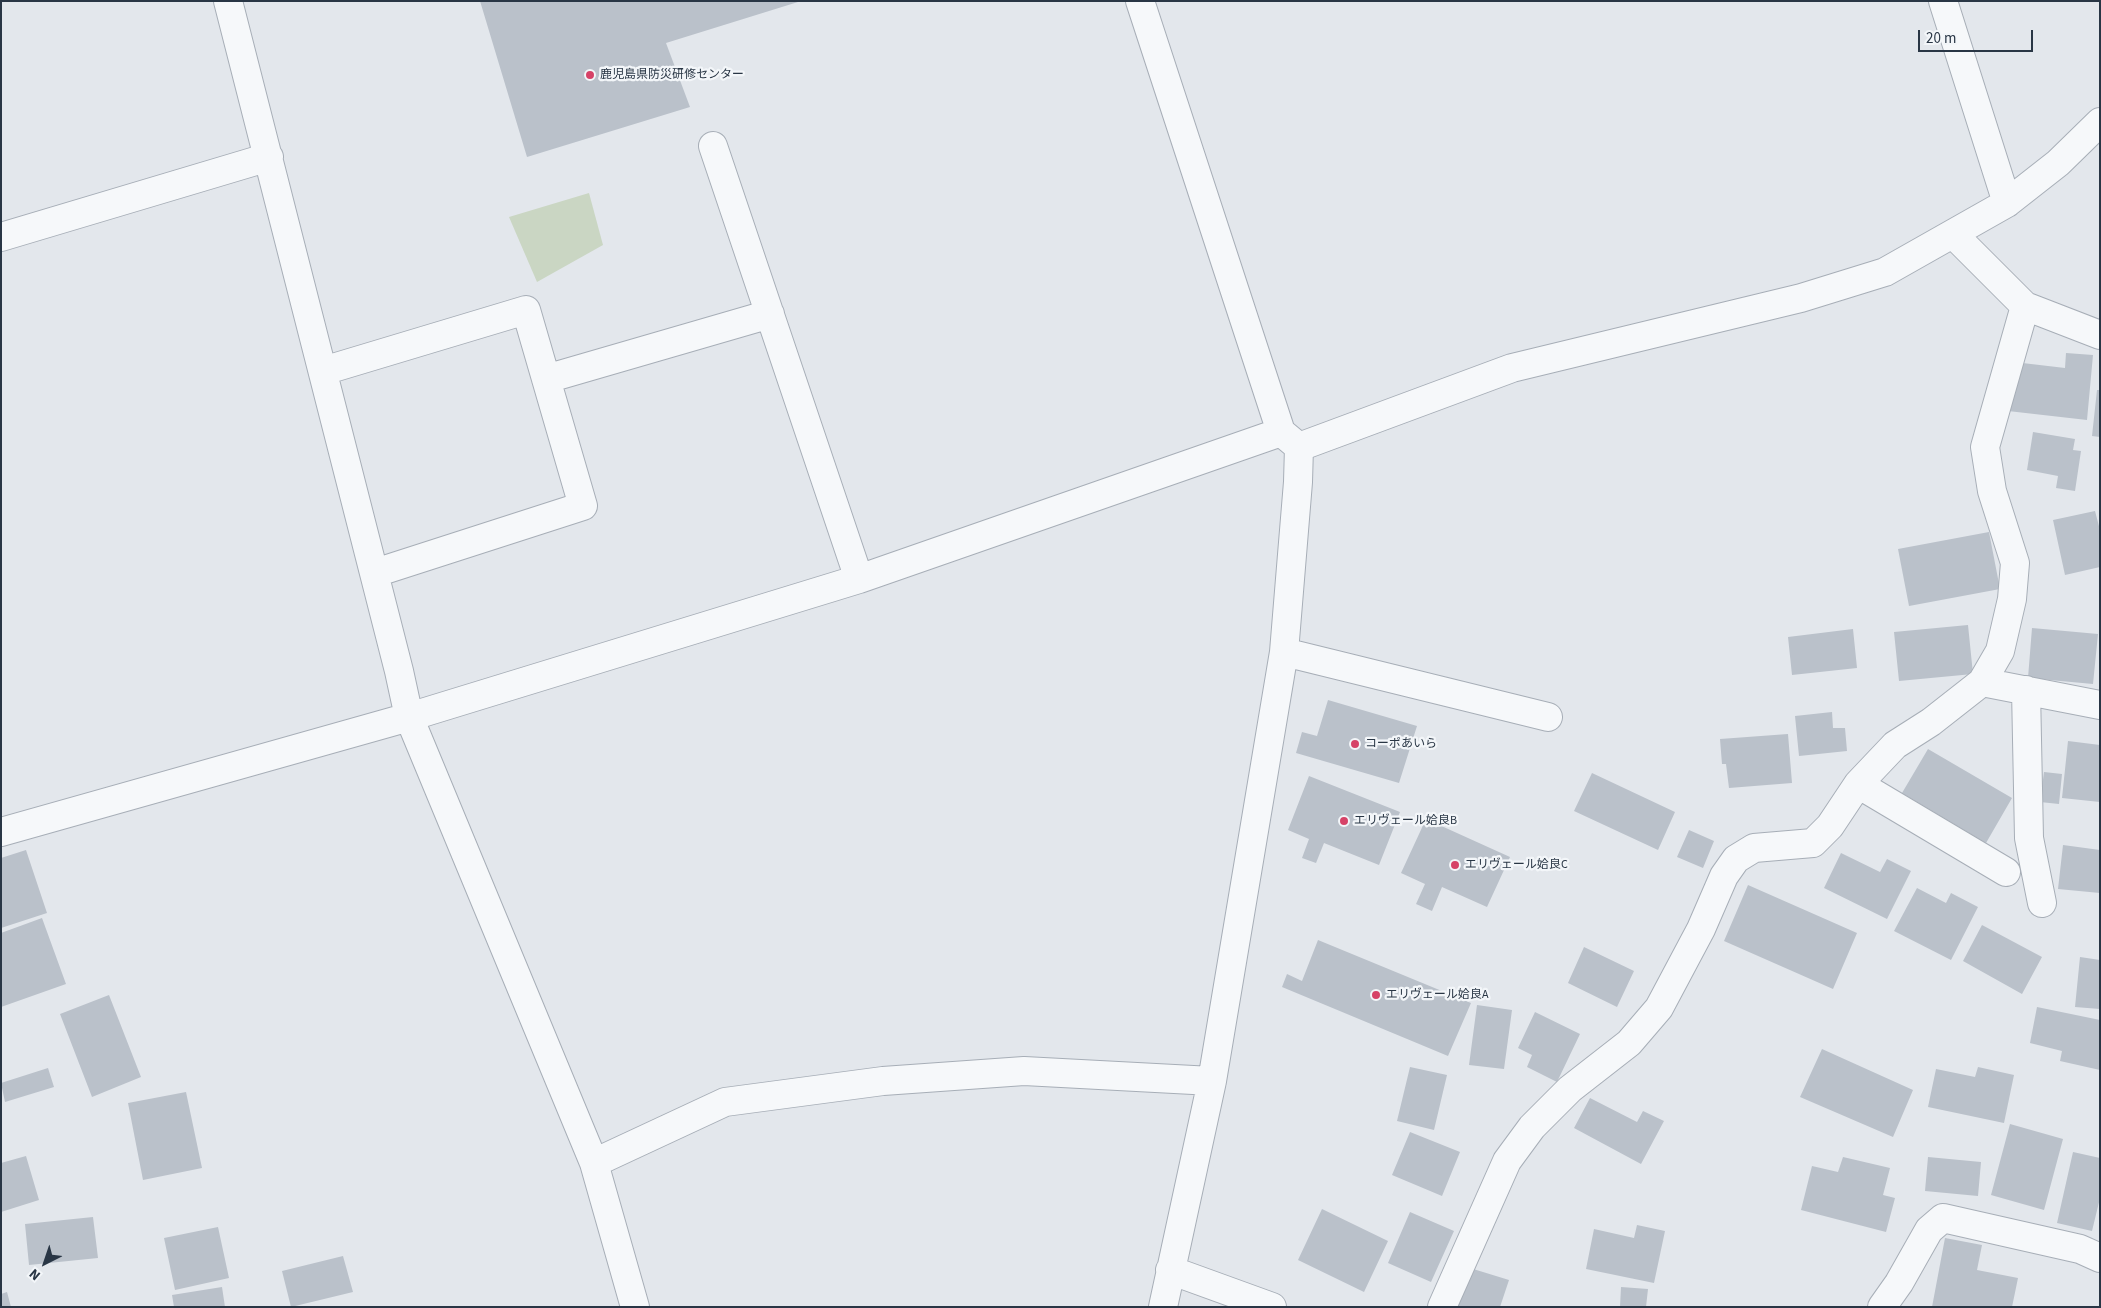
<!DOCTYPE html>
<meta charset="utf-8">
<style>
body{margin:0}
#map{position:relative;width:2101px;height:1308px;overflow:hidden;background:#e3e7ec;font-family:"Source Sans 3",sans-serif}
canvas{display:block}
.frame{position:absolute;inset:0;border:2px solid #293645;pointer-events:none}
.north{position:absolute;left:20px;top:1238px;width:50px;height:50px;-webkit-text-stroke:4px #f3f6f9;paint-order:stroke;rotate:221deg;font-size:14px;font-weight:700;line-height:20px;text-align:center;color:#293645}
.north::after{content:'';display:block;margin:auto;width:18px;height:22px;background:#293645;clip-path:polygon(50% 0,100% 100%,50% 72%,0 100%)}
.scale{position:absolute;left:1918px;top:30px;width:115px;height:22px;box-sizing:border-box;border:2px solid #293645;border-top:0;padding-left:6px;font-size:15px;line-height:18px;white-space:nowrap;color:#293645;-webkit-text-stroke:4px #f3f6f9;paint-order:stroke}
</style>
<div id="map">
<canvas width="2101" height="1308"></canvas>
<div class="frame"></div>
<div class="north">N</div>
<div class="scale">20 m</div>
</div>
<script>
const c = document.querySelector('canvas').getContext('2d');
c.lineJoin = 'round';
function paint(path, color) { c.fillStyle = color; c.fill(path, 'evenodd'); }
function trace(path, color, width, dash) { c.strokeStyle = color; c.lineWidth = width; c.lineCap = dash ? 'butt' : 'round'; c.setLineDash(dash || []); c.stroke(path); }
function label(font, color, halo, rows, align = 'center') {
  c.font = font + ' "Source Sans 3","Noto Sans JP",sans-serif'; c.lineWidth = 4.5; c.setLineDash([]); c.textBaseline = 'middle'; c.strokeStyle = halo; c.fillStyle = color; for (const [text, x, y, turn = 0] of rows) {
    c.save(); c.translate(x, y); c.rotate((+turn || 0) * Math.PI / 180); c.textAlign = isNaN(turn) ? turn : align; if (halo) c.strokeText(text, 0, 0); c.fillText(text, 0, 0); c.restore();
  }
}
paint(new Path2D(`
 M589 193 603 245 537 282 509 217Z`), '#cad6c3');
paint(new Path2D(`
 M480 1H798V2L666 43 690 107 527 157Z
 M2066 353 2093 355 2087 420 2008 411 2014 362 2065 368Z
 M2097 390H2100V437L2092 436Z
 M2033 432 2075 439 2073 450 2081 451 2075 491 2056 488 2058 476 2027 470Z
 M2095 511 2100 530V567L2065 575 2053 520Z
 M1989 532 2000 589 1909 606 1898 549Z
 M1968 625 1973 674 1899 681 1894 632Z
 M2032 628 2098 634 2093 684 2028 678Z
 M1853 629 1857 668 1792 675 1788 637Z
 M1328 700 1417 726 1399 783 1296 753 1302 732 1317 736Z
 M1832 712 1833 728H1845L1847 751 1799 756 1795 716Z
 M1788 734 1792 783 1729 788 1726 764H1722L1720 739Z
 M2068 741 2100 745V802L2062 798Z
 M1928 749 2012 798 1986 843 1902 793Z
 M2044 772 2062 774 2059 804 2040 802Z
 M1592 773 1675 812 1658 850 1574 811Z
 M1309 776 1400 812 1379 865 1324 843 1316 863 1302 858 1309 839 1288 830Z
 M1426 819 1510 857 1487 907 1442 887 1432 911 1416 904 1425 884 1401 873Z
 M1689 830 1714 841 1703 868 1677 857Z
 M2063 845 2100 850V893L2058 889Z
 M26 850 47 913 1 928V858Z
 M1841 853 1880 872 1887 859 1911 871 1887 919 1824 888Z
 M1748 885 1857 933 1833 989 1724 941Z
 M1917 888 1946 903 1951 893 1978 907 1951 960 1894 931Z
 M42 918 66 984 1 1007V933Z
 M1982 925 2042 957 2022 994 1963 961Z
 M1318 940 1471 1003 1448 1056 1282 987 1287 974 1302 981Z
 M1584 947 1634 971 1617 1007 1568 983Z
 M2080 957 2100 960V1009L2075 1007Z
 M109 995 141 1077 92 1097 60 1014Z
 M1477 1005 1512 1010 1504 1069 1469 1065Z
 M2037 1007 2100 1020V1070L2060 1061 2062 1051 2030 1043Z
 M1535 1012 1580 1034 1557 1082 1527 1067 1532 1055 1518 1048Z
 M1822 1049 1913 1090 1893 1137 1800 1097Z
 M1410 1067 1447 1075 1434 1130 1397 1121Z
 M1978 1067 2014 1075 2004 1123 1928 1107 1936 1069 1975 1077Z
 M48 1068 54 1087 5 1102 1 1083Z
 M186 1092 202 1168 143 1180 128 1103Z
 M1590 1098 1637 1122 1643 1111 1664 1121 1641 1164 1574 1128Z
 M2010 1124 2063 1139 2044 1210 1991 1195Z
 M1410 1132 1460 1152 1442 1196 1392 1175Z
 M2073 1152 2100 1158V1198L2092 1231 2057 1223Z
 M26 1156 39 1200 1 1212V1163Z
 M1843 1157 1890 1168 1883 1195 1895 1198 1886 1232 1801 1210 1812 1166 1838 1172Z
 M1928 1157 1981 1162 1978 1196 1925 1191Z
 M1322 1209 1388 1241 1364 1292 1298 1260Z
 M1410 1212 1454 1231 1431 1282 1388 1263Z
 M93 1217 98 1258 29 1265 25 1224Z
 M1637 1225 1665 1231 1654 1283 1586 1269 1594 1229 1634 1238Z
 M218 1227 229 1278 175 1290 164 1238Z
 M1945 1238 1982 1245 1977 1270 2018 1278 2012 1307H1932Z
 M343 1256 353 1292 291 1307 282 1271Z
 M1470 1268 1509 1280 1500 1307H1458Z
 M222 1287 225 1307H174L172 1295Z
 M1621 1287 1648 1289 1646 1307H1620Z
 M7 1292 11 1307H1V1294Z`), '#bac1ca');
const street = new Path2D(`
 M228 1 399 671 409 717 594 1163 635 1307
 M1140 1 1281 432
 M1943 1 2007 203
 M713 146 859 579
 M1953 234 2025 306 2100 335
 M1 237 269 157
 M323 371 526 310 583 506 375 573
 M546 379 770 314
 M1299 447 1512 368 1801 298 1885 272 2007 203 2058 163 2100 122
 M1284 652 1548 717
 M1982 682 2100 705
 M2026 690 2029 838 2042 903
 M1858 784 2006 872
 M1 832 409 717 859 579 1281 432 1299 447
 M594 1163 725 1102 883 1081 1024 1071 1212 1081
 M1170 1270 1272 1307
 M1163 1307 1212 1081 1284 652 1298 482 1299 447
 M1442 1307 1507 1161 1532 1127 1570 1089 1629 1043 1659 1008 1701 929 1724 876 1736 859 1754 848 1813 843 1830 826 1858 784 1895 745 1931 722 1982 682 2000 651 2012 599 2015 563 1992 491 1985 447 2025 306
 M1882 1307 1899 1283 1929 1230 1943 1218 2080 1249 2100 1258`);
trace(street, '#a7aeb7', 30);
trace(street, '#f6f8fa', 28);
for (const [x, y, r, color] of [
 [590,75,5,"#d64267"],
 [1355,744,5,"#d64267"],
 [1344,821,5,"#d64267"],
 [1455,865,5,"#d64267"],
 [1376,995,5,"#d64267"]
]) { const dot = new Path2D(); dot.arc(x, y, r, 0, 2 * Math.PI); c.fillStyle = color; c.fill(dot); trace(dot, '#f3f6f9', 2); }
label('12px', '#293645', '#f3f6f9', [
 ["鹿児島県防災研修センター",600,75],
 ["コーポあいら",1365,744],
 ["エリヴェール姶良B",1354,821],
 ["エリヴェール姶良C",1465,865],
 ["エリヴェール姶良A",1386,995]
], 'left');
</script>
